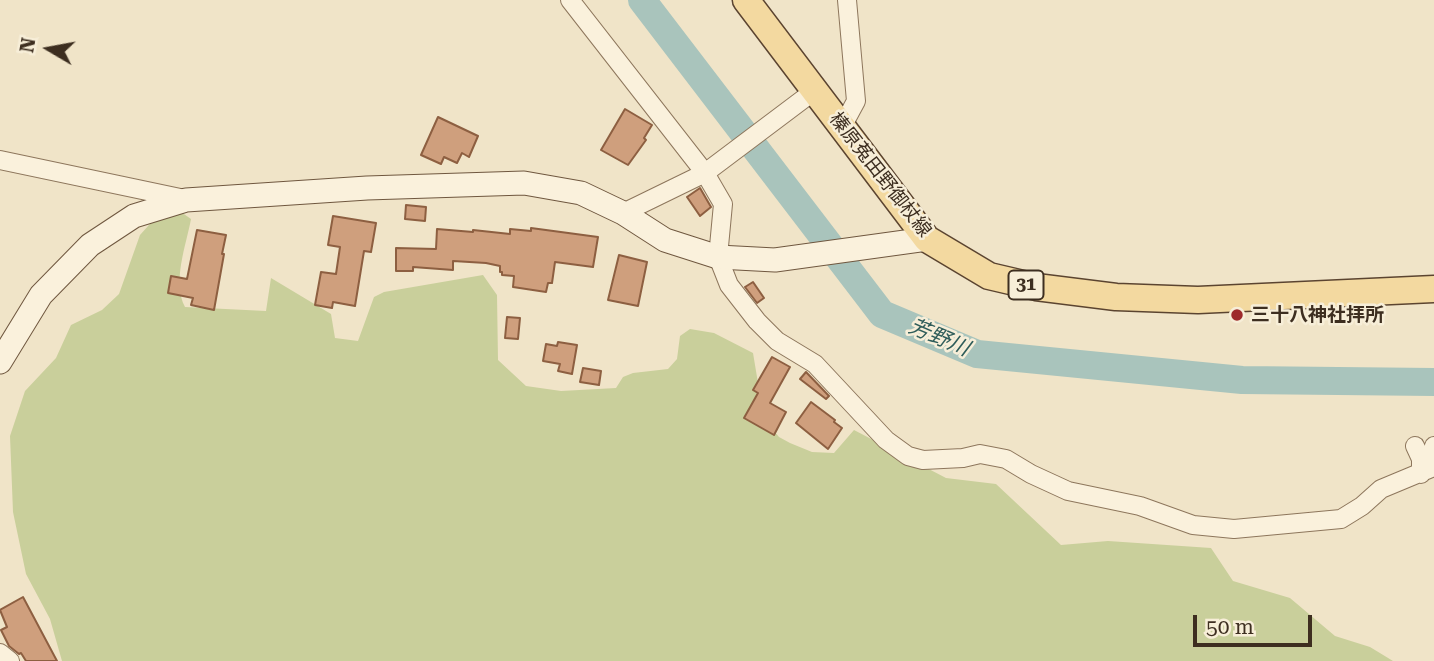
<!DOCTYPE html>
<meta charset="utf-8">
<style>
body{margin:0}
#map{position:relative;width:1434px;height:661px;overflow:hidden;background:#f0e4c8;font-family:"Roboto Serif",serif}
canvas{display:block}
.north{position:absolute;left:14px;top:14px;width:70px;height:70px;-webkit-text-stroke:5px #f7eed8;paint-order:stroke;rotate:280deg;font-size:19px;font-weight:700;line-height:28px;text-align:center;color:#3d2e20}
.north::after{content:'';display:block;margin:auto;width:24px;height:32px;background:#3d2e20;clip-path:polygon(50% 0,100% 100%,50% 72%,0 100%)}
.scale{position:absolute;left:1193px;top:615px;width:119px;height:32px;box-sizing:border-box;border:4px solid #3d2e20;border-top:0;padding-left:9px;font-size:21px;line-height:24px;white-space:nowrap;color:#3d2e20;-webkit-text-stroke:5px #f7eed8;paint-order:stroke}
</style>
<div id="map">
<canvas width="1434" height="661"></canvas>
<div class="north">N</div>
<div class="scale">50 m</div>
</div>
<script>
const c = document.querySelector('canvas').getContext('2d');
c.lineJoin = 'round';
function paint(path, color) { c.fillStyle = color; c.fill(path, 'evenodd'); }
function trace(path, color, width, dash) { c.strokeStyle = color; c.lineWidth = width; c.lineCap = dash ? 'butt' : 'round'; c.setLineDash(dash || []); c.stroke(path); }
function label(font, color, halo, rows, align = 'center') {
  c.font = font + ' "Roboto Serif","Noto Sans JP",serif'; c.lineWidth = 5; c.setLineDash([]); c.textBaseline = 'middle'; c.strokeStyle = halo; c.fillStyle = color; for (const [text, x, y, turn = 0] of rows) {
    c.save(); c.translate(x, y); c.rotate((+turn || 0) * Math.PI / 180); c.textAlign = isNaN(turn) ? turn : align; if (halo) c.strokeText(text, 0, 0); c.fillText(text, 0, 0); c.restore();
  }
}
paint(new Path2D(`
 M181 212 191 219C186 246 172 282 185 307L266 311 271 278 331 314 335 338 358 341 374 297 384 292 483 275 497 295 498 360 526 386 561 391 616 388 623 377 633 373 668 369 677 359 680 336 690 329 714 333 753 353 764 419 779 437 790 443 812 452 834 453 854 430 946 478 996 484 1061 545 1108 541 1211 548 1233 581 1290 598 1335 636 1370 647 1393 661H62L50 619 26 574 13 512 10 436 25 391 56 358 71 325 102 310 119 294 140 235 157 216Z`), '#c9cf9b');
trace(new Path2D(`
 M642 0 882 314 977 354 1242 380 1434 382`), '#a9c4bc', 28);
const building = new Path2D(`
 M625 109 652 125 644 138 646 140 628 165 601 150Z
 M438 117 478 136 469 157 462 153 457 163 444 157 441 164 421 155Z
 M700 188 711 207 700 216 687 197Z
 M406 205 426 207 425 221 405 219Z
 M333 216 376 223 371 252 364 251 355 306 333 302 332 308 315 305 321 272 336 274 340 247 328 245Z
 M531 228 598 237 593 267 555 262 552 283H548L546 292 513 287 514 276 502 275V272H500V266L486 263 453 261V270L413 267V271H396V248L436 249 437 229 473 232V230L510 234V229L531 231Z
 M197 230 226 235 222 254H224L214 310 191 305 193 298 168 293 171 276 187 279Z
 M619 255 647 262 638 306 608 300Z
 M753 282 764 298 757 303 745 287Z
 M507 317 520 318 518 339 505 338Z
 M558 342 577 345 572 374 558 371 560 364 543 361 546 344 557 346Z
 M772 357 790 367 770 403 786 412 774 435 744 418 758 393 753 390Z
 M583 368 601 371 599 385 580 382Z
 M806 372 829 396 826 399 800 379Z
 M811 402 835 420 834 422 842 428 828 449 796 423Z
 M23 597 57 661H26L21 653 19 654 9 646 1 630 7 627 0 610Z`);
paint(building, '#cf9f7d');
trace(building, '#8d5f41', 2);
const street = new Path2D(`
 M570 0 705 173 723 204 718 257 729 285 757 321 777 341 815 364 886 440 908 456 923 460 963 458 980 454 1006 459 1031 474 1068 491 1140 506 1193 525 1234 529 1341 519 1362 506 1381 489 1429 469 1434 446
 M842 127 856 101 847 0
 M0 160 185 199
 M623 213 705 173 814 91
 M1415 446 1421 459V474
 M0 653 10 661`);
const secondary = new Path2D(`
 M0 362 41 295 90 245 134 216 186 200 367 188 524 183 581 193 623 213 665 240 718 257 775 260 927 239`);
const primary = new Path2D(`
 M746 0 927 239 989 276 1036 287 1116 297 1198 300 1434 289`);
trace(street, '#8d765c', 20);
trace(secondary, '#6f573f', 25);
trace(primary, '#5b4430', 29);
trace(street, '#faf1dc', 18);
trace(secondary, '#faf1dc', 23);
trace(primary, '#f3d9a0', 26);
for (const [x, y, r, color] of [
 [1237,315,7,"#9e2a2b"]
]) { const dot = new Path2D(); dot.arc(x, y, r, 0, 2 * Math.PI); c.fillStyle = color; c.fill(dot); trace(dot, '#f7eed8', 2.5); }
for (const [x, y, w] of [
 [1026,285,35]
]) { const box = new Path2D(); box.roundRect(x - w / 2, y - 14.5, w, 29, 5); c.fillStyle = '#f7eed8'; c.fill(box); trace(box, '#3d2e20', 2); }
label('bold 18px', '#3d2e20', null, [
 ["31",1026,285]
]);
label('19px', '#3d2e20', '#f7eed8', [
 ["榛原菟田野御杖線",880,175,52]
]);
label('bold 19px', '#3d2e20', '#f7eed8', [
 ["三十八神社拝所",1251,315]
], 'left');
label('italic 21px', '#2f5d5a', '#f7eed8', [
 ["芳野川",939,338,23]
]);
</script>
